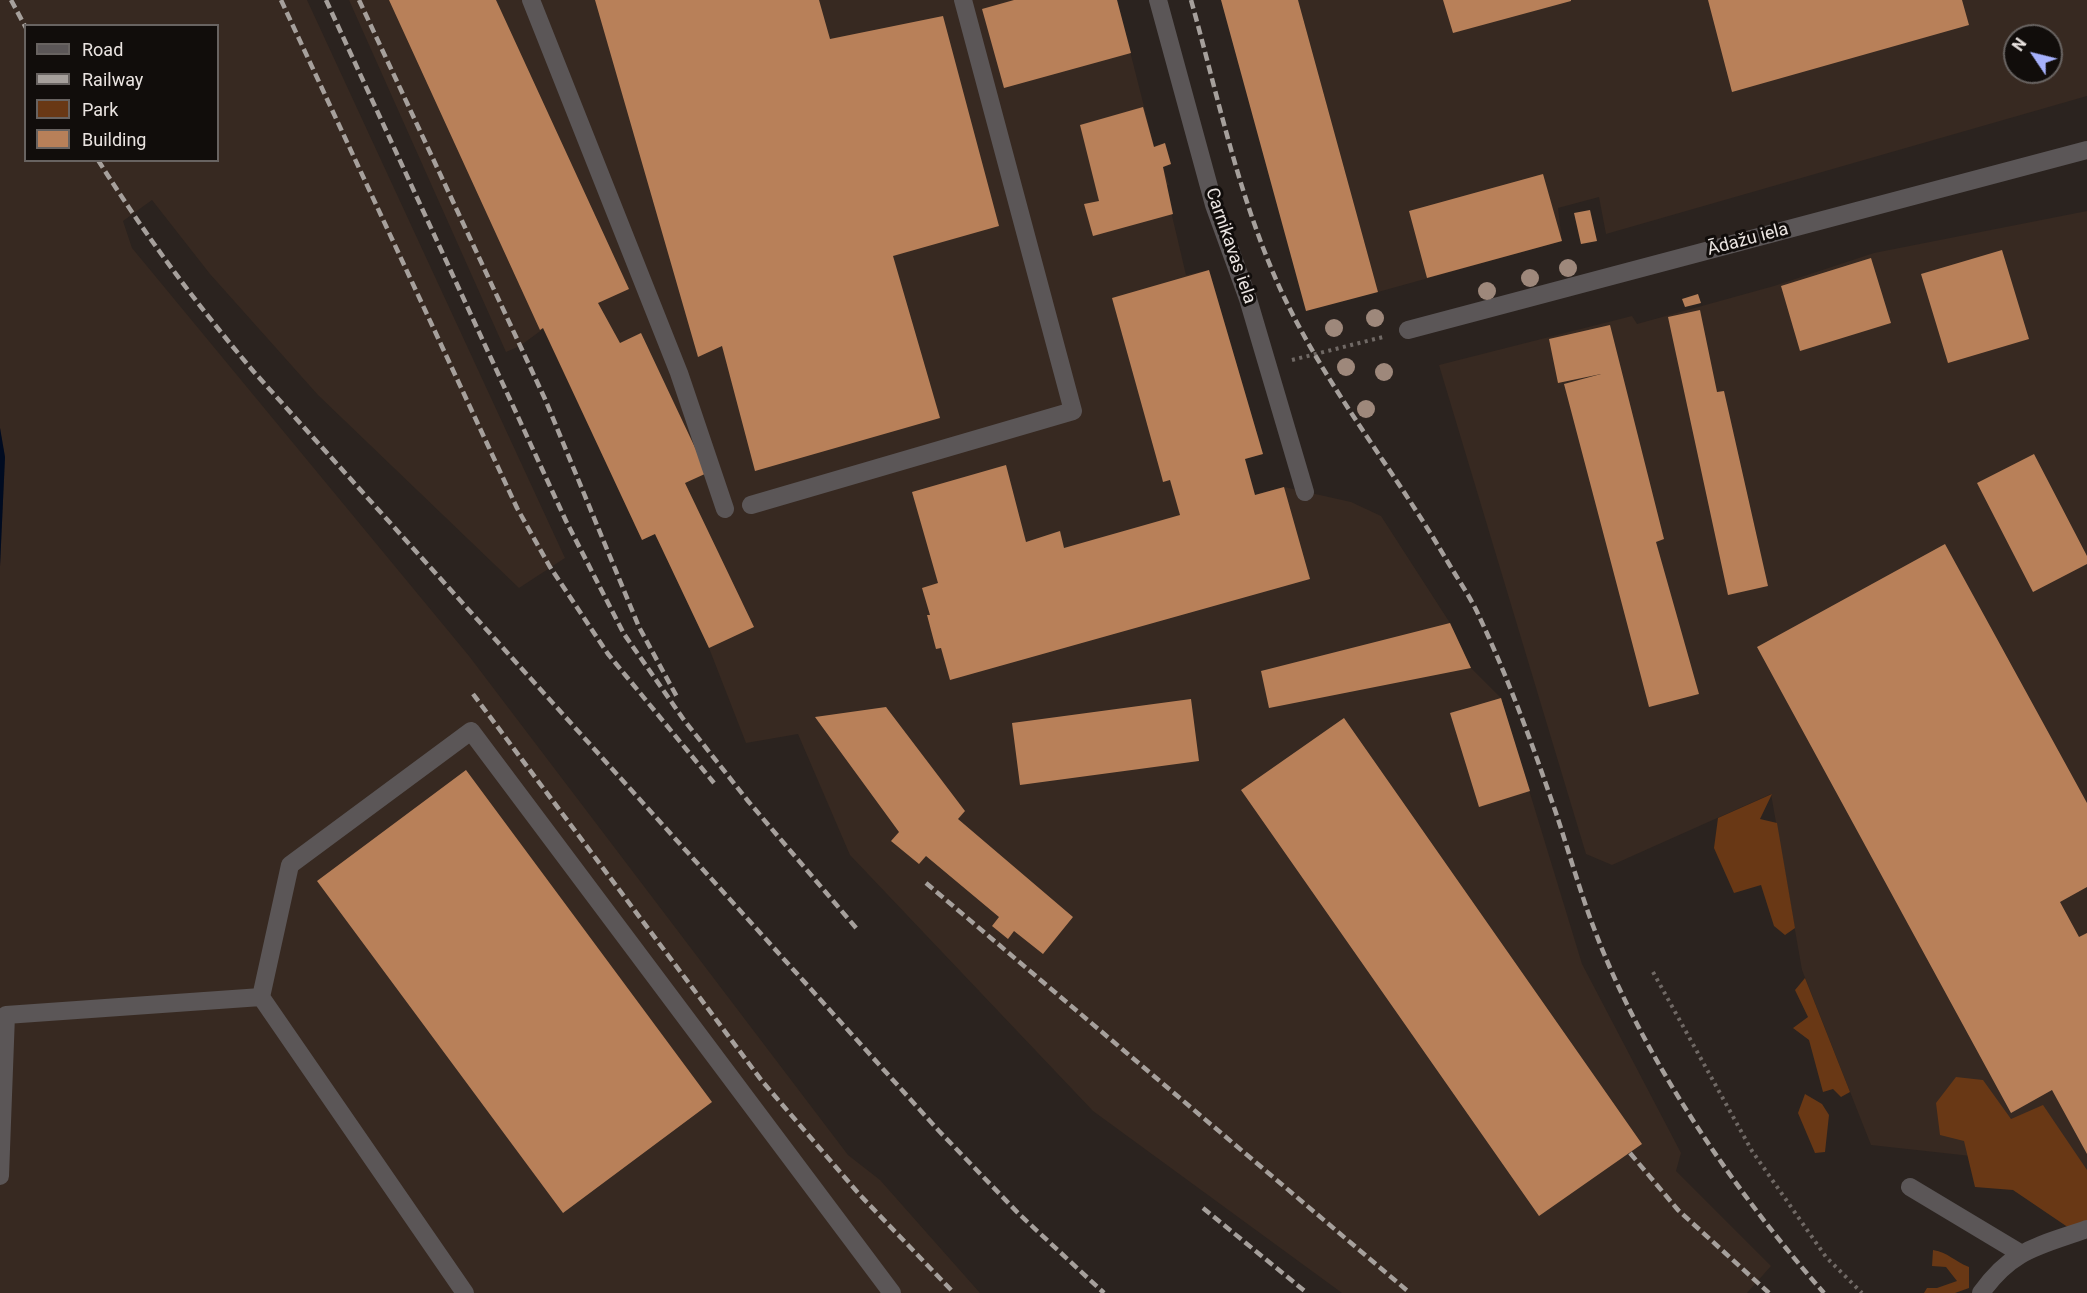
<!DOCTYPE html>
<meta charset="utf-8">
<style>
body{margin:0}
#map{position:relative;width:2087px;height:1293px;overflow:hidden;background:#2b231f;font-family:Roboto,sans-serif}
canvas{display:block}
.legend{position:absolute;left:24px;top:24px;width:195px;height:138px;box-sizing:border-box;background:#110d0b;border:2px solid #686361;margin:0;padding:8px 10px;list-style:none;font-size:18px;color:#eae4e1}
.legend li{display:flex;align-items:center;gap:12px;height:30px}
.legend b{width:30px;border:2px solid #686361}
.north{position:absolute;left:2003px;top:24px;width:60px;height:60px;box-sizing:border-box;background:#110d0b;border:2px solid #686361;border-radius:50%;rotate:305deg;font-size:16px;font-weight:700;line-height:24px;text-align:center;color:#eae4e1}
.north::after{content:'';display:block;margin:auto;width:21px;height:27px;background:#a6b1fc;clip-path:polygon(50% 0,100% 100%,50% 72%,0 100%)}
</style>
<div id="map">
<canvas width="2087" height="1293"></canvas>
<ul class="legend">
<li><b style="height:8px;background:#5b5657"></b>Road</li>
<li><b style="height:8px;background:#a6a09c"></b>Railway</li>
<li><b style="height:16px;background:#693815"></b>Park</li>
<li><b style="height:16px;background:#b88059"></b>Building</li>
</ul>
<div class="north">N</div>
</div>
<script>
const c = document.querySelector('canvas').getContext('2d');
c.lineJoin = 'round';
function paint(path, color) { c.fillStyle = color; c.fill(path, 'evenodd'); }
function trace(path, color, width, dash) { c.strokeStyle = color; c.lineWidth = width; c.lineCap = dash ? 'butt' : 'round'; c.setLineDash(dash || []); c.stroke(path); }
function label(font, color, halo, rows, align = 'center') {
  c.font = font + ' Roboto,sans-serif'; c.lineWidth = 6; c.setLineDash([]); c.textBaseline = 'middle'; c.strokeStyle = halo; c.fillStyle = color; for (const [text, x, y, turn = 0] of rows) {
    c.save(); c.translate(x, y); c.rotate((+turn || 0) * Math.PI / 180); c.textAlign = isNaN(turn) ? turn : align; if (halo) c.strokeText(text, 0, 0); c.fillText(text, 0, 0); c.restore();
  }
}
paint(new Path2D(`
 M0 0H307L565 558 519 588 318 395 210 274 152 200 123 221 132 248 469 656 848 1155 880 1180 980 1293H0V566L5 457 0 428ZM26 26H218V160H26Z
 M349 0H1117L1154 146 1165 143 1171 164 1163 167 1169 185 1165 186 1186 275 1209 270 1263 454 1245 459 1255 495 1284 487 1351 502 1381 516 1450 623 1471 668 1501 698 1582 964 1681 1153 1676 1171 1771 1266 1747 1293H1342L1093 1111 850 855 798 734 746 743 709 648 655 534 642 540 543 329 520 346 506 352Z
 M1298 0H2087V96L1606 234 1599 197 1558 208 1562 241 1378 292ZM2015 36H2051V72H2015Z
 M2087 211V1181L1980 1157 1871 1145 1802 970 1771 794 1612 865 1586 854 1439 365 1632 316 1637 324 1774 286 1874 253Z`), '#372921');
paint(new Path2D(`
 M1772 794 1760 819 1777 823 1795 928 1785 935 1774 926 1761 885 1734 893 1714 848 1718 818Z
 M1805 978 1850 1092 1841 1097 1833 1089 1823 1092 1809 1040 1793 1028 1808 1017 1795 990Z
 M1956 1077 1983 1080 2011 1119 2043 1105 2087 1170V1223L2075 1232 2013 1190 1975 1187 1964 1141 1940 1135 1936 1103Z
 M1805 1094 1822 1104 1829 1115 1825 1152 1815 1153 1798 1113Z
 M1933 1250C1949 1253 1954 1261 1969 1267V1288L1955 1293H1924L1927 1288H1937L1957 1281 1946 1267 1932 1266Z`), '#693815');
paint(new Path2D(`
 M0 428 5 457 0 566Z`), '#000b21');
paint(new Path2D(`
 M389 0H496L629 289 598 303 620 343 641 333 707 473 685 483 754 627 709 648 655 534 642 540 543 328 540 330Z
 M595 0H819L830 39 943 16 999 226 893 256 940 418 755 471 722 346 698 357Z
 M1014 0H1117L1131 53 1004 88 982 9Z
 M1221 0H1298L1378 292 1306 311Z
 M1443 0H1571V1L1453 33Z
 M1708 0H1962L1969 25 1732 92Z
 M1143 107 1154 147 1165 143 1171 164 1163 167 1173 214 1093 236 1084 204 1099 201 1080 125Z
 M1543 174 1562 241 1427 278 1409 211Z
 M1590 210 1597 241 1581 244 1574 213Z
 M2002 250 2029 339 1948 363 1921 274Z
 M1871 258 1891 323 1800 351 1781 286Z
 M1209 270 1263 454 1245 459 1255 495 1284 487 1310 579 950 680 941 648 936 649 927 615H930L922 588 938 583 912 492 1006 465 1026 542 1060 531 1064 548 1180 515 1170 480 1163 482 1162 478 1112 298Z
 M1698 294 1701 303 1685 307 1682 299Z
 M1700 310 1717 392 1724 391 1768 586 1728 595 1668 317Z
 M1610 325 1664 539 1656 542 1699 694 1649 707 1564 384 1601 374 1558 383 1549 339Z
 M2034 454 2087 556V564L2033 592 1977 483Z
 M1945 544 2087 803V887L2060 902 2079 937 2087 933V1154L2052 1090 2011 1113 1757 647Z
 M1450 623 1471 668 1269 708 1261 671Z
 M1501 698 1530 791 1479 807 1450 713Z
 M1191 699 1199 761 1020 785 1012 723Z
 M886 707 965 811 958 819 1073 917 1043 954 1014 931 1008 939 992 926 999 917 926 856 919 864 891 841 899 832 815 717Z
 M1344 718 1642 1144 1539 1216 1241 790Z
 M466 770 712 1102 563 1213 317 881Z`), '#b88059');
trace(new Path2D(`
 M1292 360 1383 337
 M1653 972 1752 1151 1826 1257 1862 1293`), '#706965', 4, [3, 4.5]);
trace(new Path2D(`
 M531 0 679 373 725 509
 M1158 0 1214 205 1248 299 1305 492
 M1408 330 2087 150
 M751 505 1073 411 963 0
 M0 1176 6 1015 261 997
 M1910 1187 2020 1253
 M465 1293 261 997 290 865 471 731 892 1293
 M1981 1293C2012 1249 2039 1246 2087 1229`), '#5b5657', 18);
trace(new Path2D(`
 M11 0 26 28
 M281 0 517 508 550 567 608 654 714 783
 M326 0 566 521 624 634 684 720 748 801 857 929
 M359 0 545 399 639 627 677 697
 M1191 0C1221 107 1243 220 1295 319 1339 403 1398 477 1446 559 1457 578 1470 596 1479 616 1509 680 1533 746 1556 813 1569 852 1580 892 1595 931 1643 1058 1734 1191 1824 1293
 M98 160C145 235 197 305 254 372L939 1131 1019 1214 1104 1293
 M473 694 762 1081 859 1194 954 1293
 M926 883 1410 1293
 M1630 1153 1678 1210 1769 1293
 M1203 1208 1307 1293`), '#a6a09c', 4.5, [9, 4.5]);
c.fillStyle = '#9e887b';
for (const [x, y] of [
 [1568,268],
 [1530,278],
 [1487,291],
 [1375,318],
 [1334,328],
 [1346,367],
 [1384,372],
 [1366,409]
]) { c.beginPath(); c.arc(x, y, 9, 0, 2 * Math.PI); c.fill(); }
label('18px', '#eae4e1', '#110d0b', [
 ["Ādažu iela",1748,240,-15],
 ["Carnikavas iela",1230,246,71]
]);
</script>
